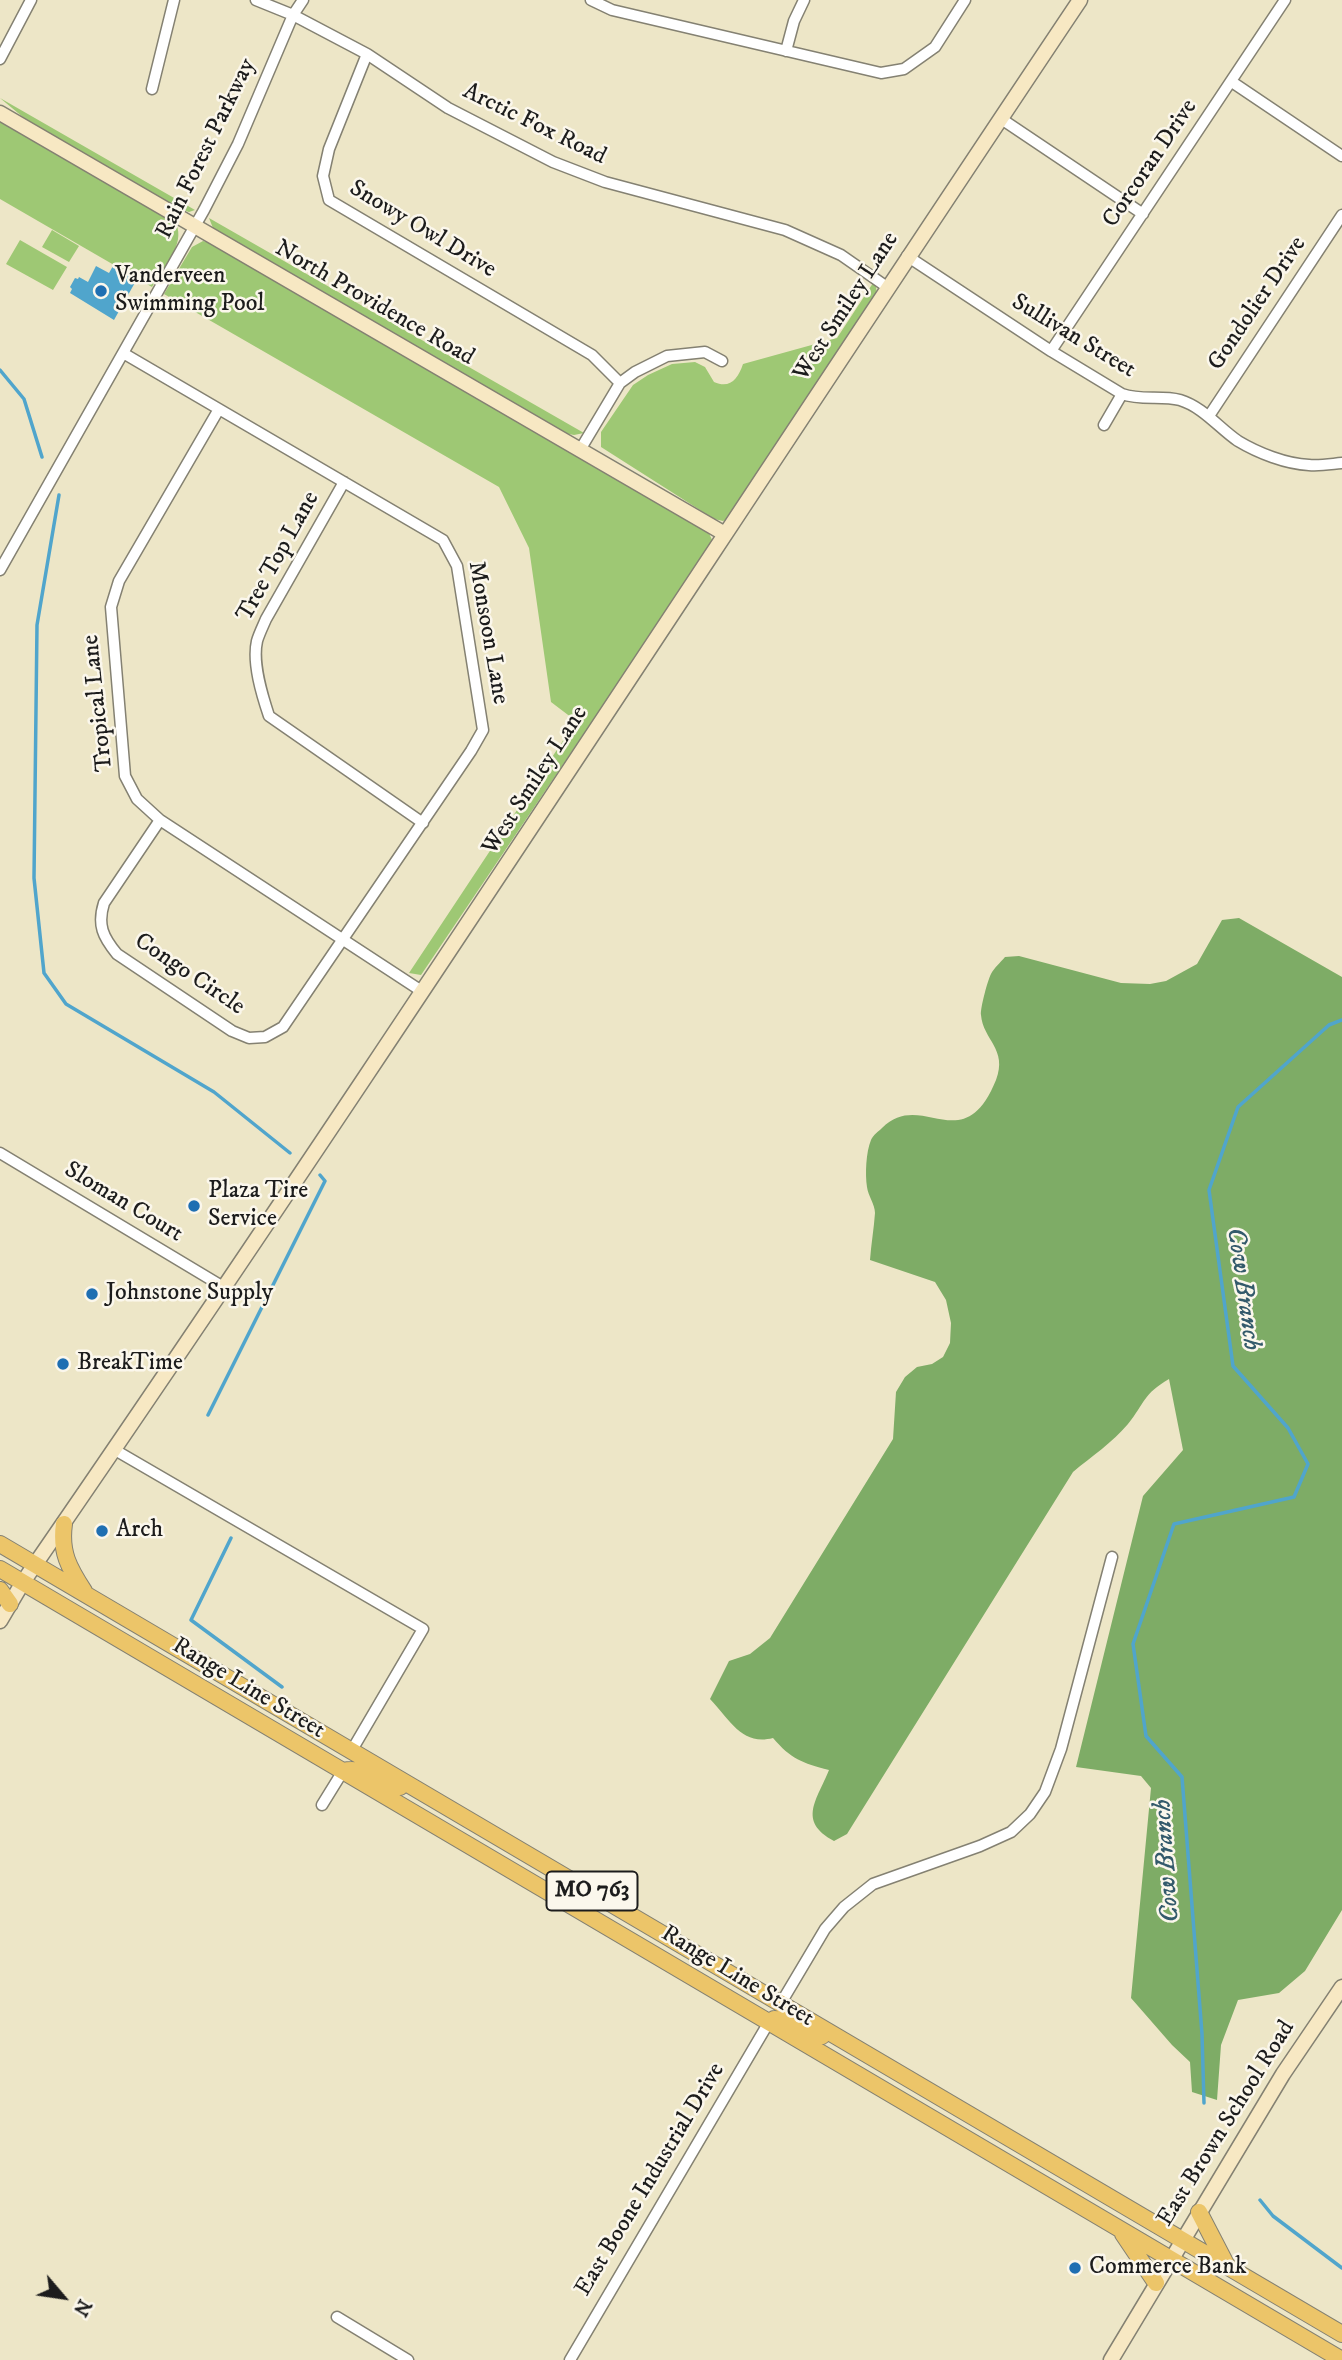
<!DOCTYPE html>
<style>
body{margin:0}
#map{position:relative;width:1342px;height:2360px;overflow:hidden;background:#ede6c7;font-family:"IM FELL DW Pica",serif}
canvas{display:block}
.north{position:absolute;left:28px;top:2262px;width:70px;height:70px;-webkit-text-stroke:5px #fbf7ec;paint-order:stroke;rotate:119deg;font-size:19px;font-weight:700;line-height:28px;text-align:center;color:#1c1c1c}
.north::after{content:'';display:block;margin:auto;width:24px;height:32px;background:#1c1c1c;clip-path:polygon(50% 0,100% 100%,50% 72%,0 100%)}
</style>
<div id="map">
<canvas width="1342" height="2360"></canvas>
<div class="north">N</div>
</div>
<script>
const c = document.querySelector('canvas').getContext('2d');
c.lineJoin = 'round';
function paint(path, color) { c.fillStyle = color; c.fill(path, 'evenodd'); }
function trace(path, color, width, dash) { c.strokeStyle = color; c.lineWidth = width; c.lineCap = dash ? 'butt' : 'round'; c.setLineDash(dash || []); c.stroke(path); }
function label(font, color, halo, rows, align = 'center') {
  c.font = font + ' "IM FELL DW Pica",serif'; c.lineWidth = 5; c.setLineDash([]); c.textBaseline = 'middle'; c.strokeStyle = halo; c.fillStyle = color; for (const [text, x, y, turn = 0] of rows) {
    c.save(); c.translate(x, y); c.rotate((+turn || 0) * Math.PI / 180); c.textAlign = isNaN(turn) ? turn : align; if (halo) c.strokeText(text, 0, 0); c.fillText(text, 0, 0); c.restore();
  }
}
paint(new Path2D(`
 M0 98 195 210 189 212 177 208 30 123Z
 M0 122 176 224C186 244 162 270 152 287L0 199Z
 M209 218 584 433 574 435 564 433 213 228Z
 M52 230 79 246 69 262 42 247Z
 M20 240 67 267 53 290 6 264Z
 M203 241 215 244 708 531 713 542 421 975 409 973 576 721 551 702 529 548 499 487 164 294 192 247Z
 M873 283 876 287 877 294 730 518 723 521 714 519 601 447V432L633 385 648 375 672 364 695 362 705 367 714 382C730 389 738 379 743 364L837 338Z`), '#9ec874');
paint(new Path2D(`
 M1239 918 1342 977V1910L1305 1971 1279 1993 1238 2000 1221 2045 1217 2100 1192 2092 1190 2062 1172 2045 1131 1998 1151 1788 1141 1776 1076 1767 1143 1496 1183 1450 1169 1379C1143 1394 1145 1403 1128 1424 1112 1443 1092 1456 1073 1472L847 1834 834 1841C797 1821 817 1800 829 1770 802 1763 791 1759 773 1738 742 1746 730 1720 710 1699L729 1661 750 1654 770 1638 893 1439 896 1392 905 1377 917 1367 932 1364 943 1357 950 1343 951 1323 946 1300 935 1282 870 1260C871 1245 874 1228 875 1213 875 1204 868 1196 867 1187 865 1174 866 1152 871 1140 873 1135 879 1131 882 1128 922 1088 963 1161 996 1080 1008 1049 983 1040 981 1015 980 1009 988 979 991 974 994 968 1000 963 1005 957L1019 956 1121 983 1150 984 1166 981 1197 964 1222 920Z`), '#7eac66');
paint(new Path2D(`
 M96 266 109 273 113 266 137 279 114 320 70 293 72 289 70 287 75 278 78 279 79 277 88 282Z`), '#50a5cc');
trace(new Path2D(`
 M0 370 24 399 42 457
 M59 495 37 625 34 878 44 973 66 1004 214 1092 290 1153
 M208 1415 325 1181 320 1175
 M231 1538 191 1620 282 1687
 M1204 2103 1202 2034 1182 1777 1146 1736 1133 1644 1174 1524 1294 1497 1308 1464 1288 1428 1233 1366 1209 1190 1238 1107 1329 1025 1342 1020
 M1260 2200 1273 2216 1342 2268`), '#50a5cc', 3.5);
const street = new Path2D(`
 M256 0 293 15 367 54 448 108 553 162 605 182 785 230 841 255 887 287
 M591 0 612 10 881 73 904 69 935 47 965 0
 M786 51 794 21 804 0
 M367 54 329 149 323 176 329 200 592 355 620 383
 M0 59 31 0
 M1232 82 1342 156
 M152 89 174 0
 M1000 118 1143 214
 M907 256 1051 351 1122 394C1141 401 1161 395 1180 400 1203 407 1219 428 1238 441 1258 453 1286 464 1309 465 1320 466 1331 464 1342 463
 M1051 351 1285 0
 M123 353 443 540 457 566 483 730 471 751 283 1027 265 1037 249 1038 232 1031 117 954C103 937 97 925 104 903L160 820
 M219 409 119 581 111 607 125 776 137 799 160 820 423 992
 M1209 416 1342 215
 M1104 425 1122 394
 M580 450 620 383 635 372 667 356 705 352 722 361
 M344 482 266 619C263 626 259 634 257 641 252 663 262 695 269 716L423 823
 M0 570 204 210 238 144 293 15 303 0
 M0 1153 225 1288
 M115 1450 423 1629 352 1750
 M322 1805 343 1771
 M781 2003 825 1929 844 1907 873 1884 980 1846 1011 1832 1030 1814 1045 1792 1061 1749 1112 1557
 M337 2317 408 2360
 M570 2360 769 2022`);
const secondary = new Path2D(`
 M0 113 725 534
 M0 1621 23 1582C383 1060 727 527 1080 0
 M1111 2360 1283 2074 1342 1987`);
const primary = new Path2D(`
 M64 1524C60 1552 69 1568 84 1591
 M0 1544 1342 2334
 M0 1569 1342 2360
 M0 1590 10 1604
 M343 1771C365 1766 379 1781 400 1787
 M774 2019 783 2020 822 2036
 M1199 2212 1226 2264
 M1123 2234 1156 2283`);
trace(street, '#848172', 13);
trace(secondary, '#848172', 17);
trace(primary, '#848172', 18);
trace(street, '#fff', 10);
trace(secondary, '#f7e8c3', 14);
trace(primary, '#ecc569', 16);
for (const [x, y, r, color] of [
 [101,291,7,"#1f6fb2"],
 [194,1206,7,"#1f6fb2"],
 [92,1294,7,"#1f6fb2"],
 [63,1364,7,"#1f6fb2"],
 [102,1531,7,"#1f6fb2"],
 [1075,2268,7,"#1f6fb2"]
]) { const dot = new Path2D(); dot.arc(x, y, r, 0, 2 * Math.PI); c.fillStyle = color; c.fill(dot); trace(dot, '#fbf7ec', 2.5); }
for (const [x, y, w] of [
 [592,1891,91]
]) { const box = new Path2D(); box.roundRect(x - w / 2, y - 19.5, w, 39, 5); c.fillStyle = '#fbf7ec'; c.fill(box); trace(box, '#1c1c1c', 2); }
label('bold 23px', '#1c1c1c', null, [
 ["MO 763",592,1891]
]);
label('24px', '#1c1c1c', '#fbf7ec', [
 ["Arctic Fox Road",534,125,26],
 ["Rain Forest Parkway",207,149,-64],
 ["Corcoran Drive",1151,164,-56],
 ["Snowy Owl Drive",422,230,31],
 ["North Providence Road",374,304,30],
 ["Gondolier Drive",1258,304,-56],
 ["West Smiley Lane",847,307,-57],
 ["Sullivan Street",1073,337,31],
 ["Tree Top Lane",279,557,-61],
 ["Monsoon Lane",487,633,80],
 ["Tropical Lane",99,703,-96],
 ["West Smiley Lane",536,781,-57],
 ["Congo Circle",189,975,34],
 ["Sloman Court",123,1203,31],
 ["Range Line Street",248,1689,31],
 ["Range Line Street",737,1977,31],
 ["East Brown School Road",1227,2124,-58],
 ["East Boone Industrial Drive",651,2180,-59]
]);
label('24px', '#1c1c1c', '#fbf7ec', [
 ["Vanderveen",115,277],
 ["Swimming Pool",115,305],
 ["Plaza Tire",208,1192],
 ["Service",208,1220],
 ["Johnstone Supply",106,1294],
 ["BreakTime",77,1364],
 ["Arch",116,1531],
 ["Commerce Bank",1089,2268]
], 'left');
label('italic 26px', '#335a6b', '#fbf7ec', [
 ["Cow Branch",1242,1289,82],
 ["Cow Branch",1168,1861,-94]
]);
</script>
